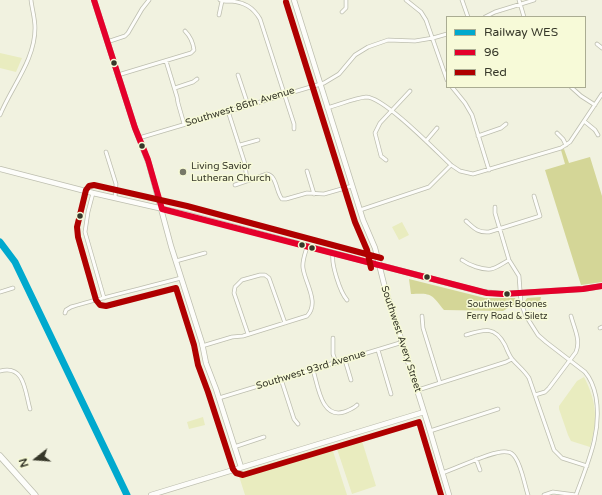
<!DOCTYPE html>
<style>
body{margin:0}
#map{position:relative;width:602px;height:495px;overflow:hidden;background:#f1f2e0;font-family:"Varela Round",sans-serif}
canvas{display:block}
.legend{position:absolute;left:446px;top:16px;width:140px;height:72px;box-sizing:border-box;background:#f7fad8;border:1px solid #aaac92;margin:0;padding:5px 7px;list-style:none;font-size:12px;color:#363729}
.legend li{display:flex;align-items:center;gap:8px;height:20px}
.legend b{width:20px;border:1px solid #aaac92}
.north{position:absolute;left:16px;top:439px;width:40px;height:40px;-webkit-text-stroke:3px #f7fad8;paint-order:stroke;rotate:253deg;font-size:11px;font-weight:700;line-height:16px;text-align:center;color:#363729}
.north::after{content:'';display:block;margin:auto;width:14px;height:18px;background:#363729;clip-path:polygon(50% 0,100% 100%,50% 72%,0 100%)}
</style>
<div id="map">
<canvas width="602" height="495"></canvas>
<ul class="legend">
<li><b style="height:5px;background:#00a9ce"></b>Railway WES</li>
<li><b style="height:5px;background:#e4002b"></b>96</li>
<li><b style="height:5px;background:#af0000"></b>Red</li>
</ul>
<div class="north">N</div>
</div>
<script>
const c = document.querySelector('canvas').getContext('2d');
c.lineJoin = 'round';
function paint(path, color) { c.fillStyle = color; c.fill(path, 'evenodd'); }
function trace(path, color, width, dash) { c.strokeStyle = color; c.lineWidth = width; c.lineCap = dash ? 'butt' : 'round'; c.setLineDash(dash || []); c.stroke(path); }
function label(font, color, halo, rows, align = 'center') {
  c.font = font + ' "Varela Round",sans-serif'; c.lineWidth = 3; c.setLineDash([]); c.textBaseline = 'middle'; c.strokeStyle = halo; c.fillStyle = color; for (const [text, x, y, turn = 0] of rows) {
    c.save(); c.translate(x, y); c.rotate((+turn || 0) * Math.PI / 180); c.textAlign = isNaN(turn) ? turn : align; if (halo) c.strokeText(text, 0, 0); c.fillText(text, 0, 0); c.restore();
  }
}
paint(new Path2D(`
 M0 53 22 58 16 72 0 68Z
 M402 222 409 235 399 240 392 227Z
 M584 377C597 402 598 421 590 447L571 441 568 435 559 409V406L577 381Z
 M203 417 205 425 189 429 187 422Z
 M362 441 376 486 352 494 337 449Z
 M331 445 347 495H245L238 473Z`), '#e9ecbf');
paint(new Path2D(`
 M564 149 569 163 590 157 602 196V282L581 285 545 170 565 164 561 150Z
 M409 279 485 298H515L518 302 503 311 444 310C431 294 432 293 411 294Z
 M541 297 540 302 527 308 525 301 527 298Z`), '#d4d697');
const street = new Path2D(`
 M220 0C224 2 226 1 230 1 244 2 253 7 260 19L294 124V129
 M406 0 421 12 426 20 447 80
 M462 0 468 17
 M519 0 524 17
 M342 12 346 8V0
 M219 15 222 1
 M485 17 495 12 534 0
 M107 42 125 36 128 33 142 9 149 0
 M597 44 602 48
 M166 61 177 97 178 103 184 124
 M118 75 191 53 194 50C193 42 191 37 185 31
 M238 75 248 105
 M452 87 465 103 472 115 489 170
 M571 87 581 96 595 105
 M175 88 193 82 197 79
 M327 108C339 105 354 98 366 97 384 97 436 151 451 165
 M228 111 245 164 247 181
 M0 115C12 86 35 60 35 28 35 18 32 9 31 0
 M584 121 595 130 598 135
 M557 133 563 139 566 145
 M478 136 501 128 506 124
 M139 138 324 83 339 74 355 55 368 47 388 40 415 41 433 38 447 34
 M426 141 437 128
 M240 145 258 140
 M106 152 116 184 115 198
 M386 160 381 156 375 133 380 123 410 91
 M307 171 314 194
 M235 185 267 174C277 176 276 192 282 199H286L307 193 324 194 352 186
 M93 193 88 212 85 232 104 298
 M495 207V213L509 260 519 276 521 303 526 316 538 335 546 342 585 372C591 379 594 387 596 397 602 432 588 462 576 495
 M360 210 429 187 451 165 460 171 473 174 561 148 570 142 602 94
 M466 221C474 228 478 233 489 232L537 217 540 216 534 196
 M333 254C331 264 340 292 347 300
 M462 260C469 265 482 270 491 269 497 268 503 263 509 260
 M176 261 205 253
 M0 292 13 288
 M65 313 66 310 71 307C107 296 144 288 181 278
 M422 316 423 328 440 383
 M600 328 602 327
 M248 334 234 293 235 287 242 280 260 275H265L269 278 285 323
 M466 335C485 329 495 326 505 345 507 350 509 355 512 359 518 366 524 370 529 378L554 450 562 458 587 466
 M333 338V354L336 363
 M202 346 232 337 243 336 307 316C320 303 305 283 303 268 302 261 305 254 307 247
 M378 350 391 394
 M345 360 351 380
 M313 370C318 385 321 419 344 412 349 410 353 409 357 405
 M0 371C25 364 25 392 30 409
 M281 379 294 419 298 424
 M418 390 506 362 512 359
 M535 395 545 392 549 388 576 352C581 340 574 328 571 316
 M219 398 403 342
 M430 431 498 409
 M234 447 264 437
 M476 459 480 470
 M442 473C456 469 495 449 507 452 510 452 513 454 515 457 522 467 524 483 528 495
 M544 495 553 492 576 495`);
const secondary = new Path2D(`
 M94 0 135 128 149 164 171 246 202 343 206 363 216 389 241 467
 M294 0 363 220 375 248 385 288 430 431 449 495
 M0 169 93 193 185 214 482 292 503 294 583 289 602 286
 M151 495 424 412`);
const highway = new Path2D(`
 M0 456 35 495`);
trace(street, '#bdbeaf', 4.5);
trace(secondary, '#bdbeaf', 6);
trace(highway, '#bdbeaf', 7);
trace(street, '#fdfdfa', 3);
trace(secondary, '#fdfdfa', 4.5);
trace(highway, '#fdfdfa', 5.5);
const rail = new Path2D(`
 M23 283 37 312 48 330`);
trace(rail, '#d8d8d2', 2.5);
trace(rail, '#f7fad8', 1, [3]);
trace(new Path2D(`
 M94 0 135 128 148 160 162 209
 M162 209 487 293 503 294 583 289 602 286`), '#e4002b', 6);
trace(new Path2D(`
 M286 2 355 222 367 250 371 268
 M381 258 187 206 94 185 89 186 86 190 77 227 78 237 96 300 100 305 106 306 176 288 194 345 198 365 208 392 233 469 236 473 243 475 419 422 441 495`), '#af0000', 6);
trace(new Path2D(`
 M0 242 15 262 127 495`), '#00a9ce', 7);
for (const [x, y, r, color] of [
 [114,63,3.5,"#363729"],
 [142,146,3.5,"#363729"],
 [183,172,4,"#777869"],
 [80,216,3.5,"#363729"],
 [302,245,3.5,"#363729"],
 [312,248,3.5,"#363729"],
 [427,277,3.5,"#363729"],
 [507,294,3.5,"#363729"]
]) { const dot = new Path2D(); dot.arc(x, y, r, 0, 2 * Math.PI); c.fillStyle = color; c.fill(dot); trace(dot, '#f7fad8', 1.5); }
label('9px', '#363729', '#f7fad8', [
 ["Southwest Boones",507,305],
 ["Ferry Road & Siletz",507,317]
]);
label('10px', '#363729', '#f7fad8', [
 ["Southwest 86th Avenue",240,107,-17],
 ["Southwest Avery Street",401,339,72],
 ["Southwest 93rd Avenue",311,370,-17]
]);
label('10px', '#363729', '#f7fad8', [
 ["Living Savior",191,166],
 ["Lutheran Church",191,178]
], 'left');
</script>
